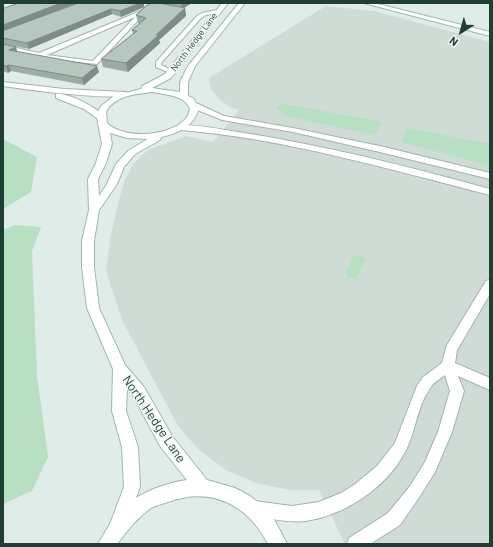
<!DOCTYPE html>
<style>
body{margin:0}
#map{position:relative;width:493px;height:547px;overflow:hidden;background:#e0ece7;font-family:Barlow,sans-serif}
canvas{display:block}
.frame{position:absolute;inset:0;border:4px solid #1f3e36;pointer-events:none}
.north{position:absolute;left:441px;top:12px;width:40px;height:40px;-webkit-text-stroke:3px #f0f9f4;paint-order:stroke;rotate:217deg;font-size:11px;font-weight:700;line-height:16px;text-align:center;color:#1f3e36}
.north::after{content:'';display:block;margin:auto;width:14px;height:18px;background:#1f3e36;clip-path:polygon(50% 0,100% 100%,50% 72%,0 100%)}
</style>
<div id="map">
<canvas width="493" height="547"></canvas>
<div class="frame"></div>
<div class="north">N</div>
</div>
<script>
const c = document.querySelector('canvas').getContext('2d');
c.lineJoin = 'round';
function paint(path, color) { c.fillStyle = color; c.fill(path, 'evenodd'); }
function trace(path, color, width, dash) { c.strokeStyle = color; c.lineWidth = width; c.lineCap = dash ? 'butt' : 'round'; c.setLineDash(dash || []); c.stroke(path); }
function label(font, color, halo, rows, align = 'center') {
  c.font = font + ' Barlow,sans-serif'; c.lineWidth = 3; c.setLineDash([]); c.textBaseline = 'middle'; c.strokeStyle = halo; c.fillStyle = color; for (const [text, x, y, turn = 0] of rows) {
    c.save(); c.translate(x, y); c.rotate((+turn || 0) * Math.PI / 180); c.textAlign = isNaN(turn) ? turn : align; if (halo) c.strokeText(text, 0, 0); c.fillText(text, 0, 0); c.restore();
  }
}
paint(new Path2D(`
 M326 6 374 11 490 42V544H345L319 490H290L256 483 226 470 198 449 178 426 122 320 106 271 111 234 119 200 125 179 134 163 148 150 186 136 213 142 239 110 230 107 220 100 211 89 209 78Z`), '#cedcd5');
paint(new Path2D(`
 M281 103 381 122 376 135 285 116 277 108Z
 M407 128 490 144V166L402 142Z
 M3 139 37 157 31 192 3 209Z
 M15 225 41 227 32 251 37 376 48 457 32 491 3 504V230Z
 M353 256H360L366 259 356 279 348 277 346 273Z`), '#b6e0c1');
const lane = new Path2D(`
 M143 10 146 12 145 13 97 64 49 59 3 49V45L39 53ZM135 17 93 61 47 55Z
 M217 10 220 12 219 13 206 15 201 18 161 63V65L174 71V73H170L156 67V62L197 16 202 13Z
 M190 103H196L224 116 293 128 384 147 490 173V179L384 153 293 132 222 120 190 107Z
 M178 126C192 123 224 130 238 132 323 145 407 166 490 189V195C388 169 287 139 181 130H178Z
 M490 280V294L457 350 455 363 490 378V390L458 376 464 391 452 432 435 472 420 496 400 525 370 544H347L349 538 388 513 410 486 425 462 438 432 450 391 445 375C440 379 434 382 431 387 417 405 416 432 405 452 387 487 345 515 306 521 295 522 283 521 272 519 264 518 256 518 248 515L246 509 248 503 254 501 292 506 319 502 341 493 354 485 377 466 395 443 417 386 423 377 442 363 447 345 486 281Z`);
const street = new Path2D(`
 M3 82 64 89 125 92 129 94C120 102 21 89 3 86Z
 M56 94C67 92 98 108 105 117L104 119H98L84 109 56 98Z`);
const secondary = new Path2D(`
 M222 3H228L171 78 152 88 180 92V82L188 66 239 3H245L195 66 188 82V96L193 98 199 108C193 127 179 133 161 137L160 140 135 154 124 167 117 184 99 210 94 241V267L99 308 125 365 144 387 172 436 207 480 235 488 250 496 264 507 275 521 287 544H268C248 505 211 486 168 502 163 504 156 505 151 508 137 518 127 531 117 544H98L110 524 124 487 122 447 112 411 113 369 87 308 82 267V241L89 210 88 179 96 163 102 144 97 118 98 112 101 106 114 96 141 89 142 86 165 74ZM153 92C167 95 183 95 190 108 189 111 189 115 187 117 172 137 124 140 107 123L106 112C115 95 136 94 153 92ZM110 133 127 138 148 139 129 150 116 164 107 184 99 196 98 179 106 163 112 144ZM127 388 134 397 160 446 187 480C170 482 150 489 136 498L140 487 138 447 126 411Z
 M364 3H374L490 32V36Z`);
trace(lane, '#a2b4ae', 2);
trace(street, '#a2b4ae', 2);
trace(secondary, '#9db9af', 2);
paint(lane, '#fff');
paint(street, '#fff');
paint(secondary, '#fff');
paint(new Path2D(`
 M79 3H144V7L152 3H192L184 8H185L186 16 159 40 160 43 128 72 103 67 101 59 133 34 132 30 139 24 138 23 136 15 144 7 121 17 112 14 29 49 3 44V9L34 20Z
 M3 44 17 52 99 72 84 85 11 71 8 73 3 71Z`), '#9caba4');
paint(new Path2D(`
 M61 3H78L3 31V25Z
 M140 3H144V7L121 17 120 11Z
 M181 3H192L182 9Z
 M185 8 186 16 159 40 160 43 128 72 126 63 156 35Z
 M111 9 112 14 29 49 27 43Z
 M16 47 18 54 9 50Z
 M9 65 11 71 8 73 6 66Z
 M97 66 99 72 84 85 82 78Z`), '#7f8b86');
const building = new Path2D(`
 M19 3H61L3 25V9Z
 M79 3H140L120 11 111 9 27 43 3 38V31Z
 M152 3H159L185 8 156 35H159L126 63 101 59 137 31 132 30 146 18 136 15 146 6Z
 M3 44 16 47 9 50 97 66 82 78 9 65 6 66 3 65Z`);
paint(building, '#b5c7bf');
trace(building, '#7f8b86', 1);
label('9px', '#1f3e36', '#f0f9f4', [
 ["North Hedge Lane",194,42,-53]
]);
label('13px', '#1f3e36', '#f0f9f4', [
 ["North Hedge Lane",154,419,56]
]);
</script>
